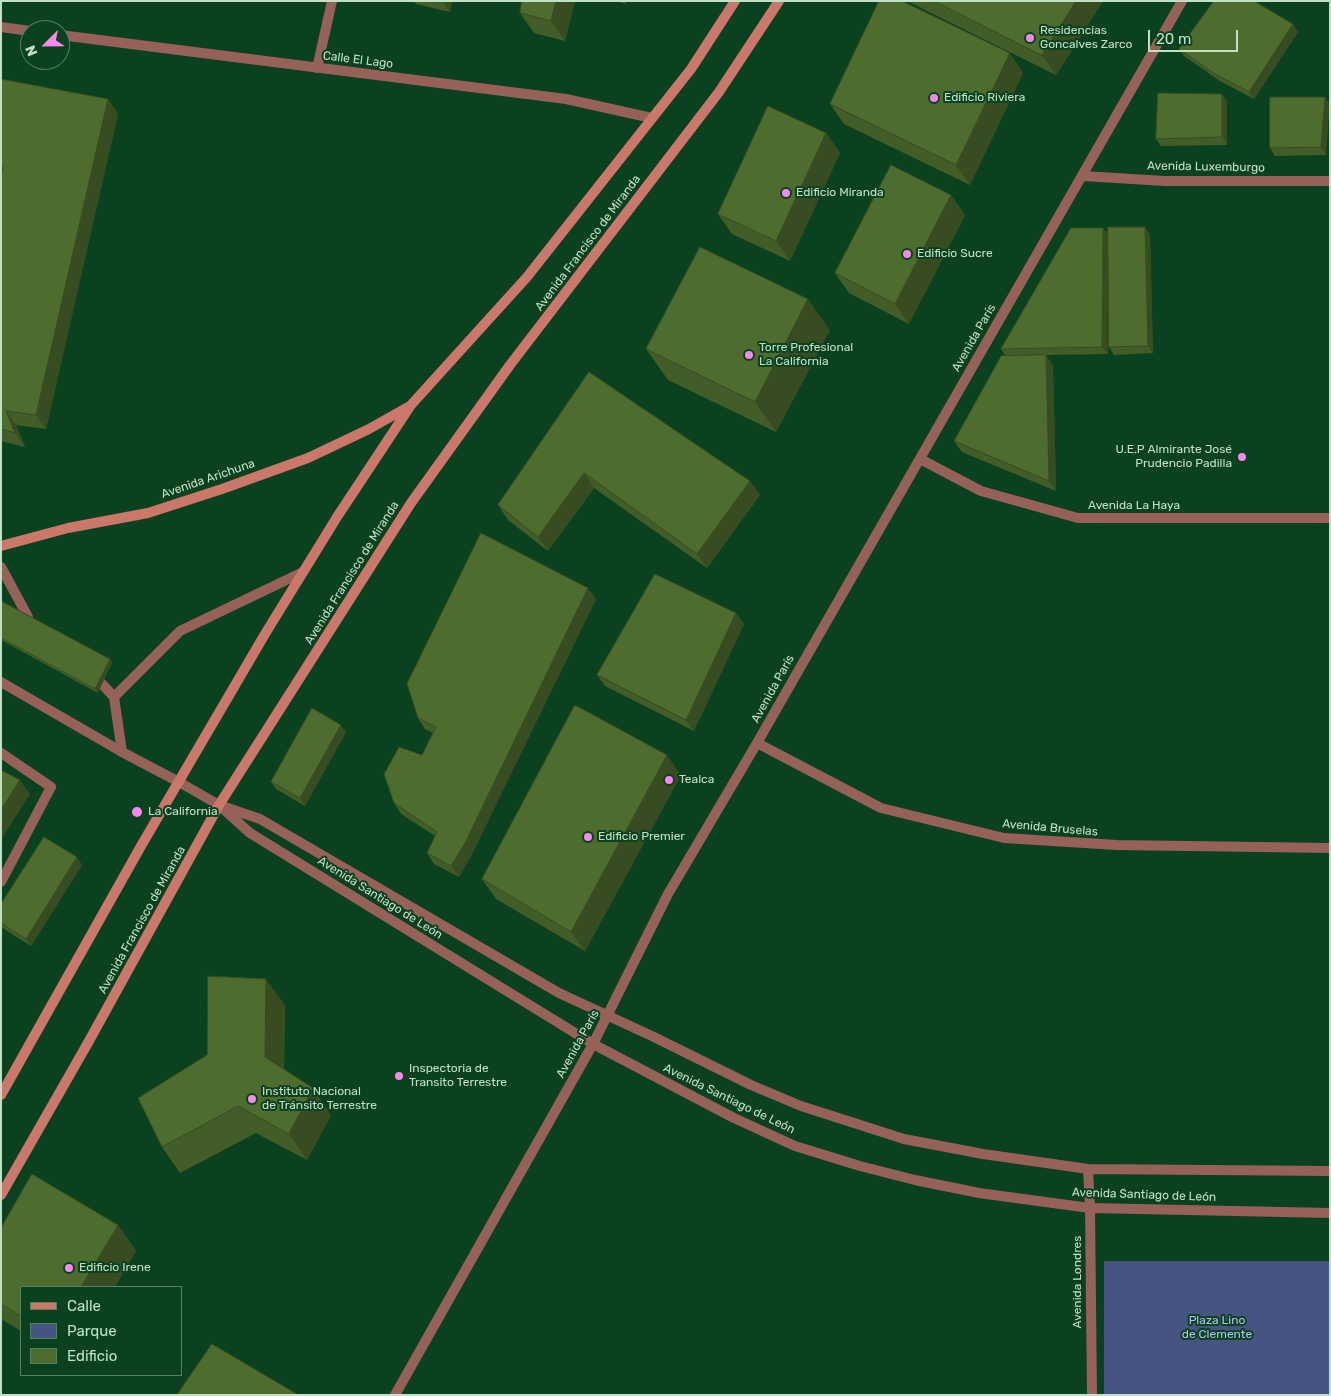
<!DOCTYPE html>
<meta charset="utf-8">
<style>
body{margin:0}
#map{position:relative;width:1331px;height:1396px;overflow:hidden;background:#0a411e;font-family:Rubik,sans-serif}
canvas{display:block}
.frame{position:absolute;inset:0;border:2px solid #c0e1c6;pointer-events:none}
.legend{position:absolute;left:20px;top:1286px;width:162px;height:90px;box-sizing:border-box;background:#0a411e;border:1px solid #538161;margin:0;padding:6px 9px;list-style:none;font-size:15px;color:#c0e1c6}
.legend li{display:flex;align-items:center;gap:10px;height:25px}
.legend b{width:25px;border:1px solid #538161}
.north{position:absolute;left:20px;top:20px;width:50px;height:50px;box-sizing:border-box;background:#0a411e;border:1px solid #538161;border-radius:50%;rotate:247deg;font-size:14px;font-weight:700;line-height:20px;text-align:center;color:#c0e1c6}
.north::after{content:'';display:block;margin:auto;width:18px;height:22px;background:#f788ec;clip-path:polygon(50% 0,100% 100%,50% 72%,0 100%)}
.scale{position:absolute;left:1148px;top:30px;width:90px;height:22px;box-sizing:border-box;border:2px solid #c0e1c6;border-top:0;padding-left:6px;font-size:15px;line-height:18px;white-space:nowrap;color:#c0e1c6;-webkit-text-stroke:4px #0a411e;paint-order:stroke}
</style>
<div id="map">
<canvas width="1331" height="1396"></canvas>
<div class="frame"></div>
<ul class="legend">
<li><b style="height:6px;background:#cb786a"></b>Calle</li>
<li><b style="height:14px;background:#475481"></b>Parque</li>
<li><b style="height:14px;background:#4e6c2e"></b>Edificio</li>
</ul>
<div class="north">N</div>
<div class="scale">20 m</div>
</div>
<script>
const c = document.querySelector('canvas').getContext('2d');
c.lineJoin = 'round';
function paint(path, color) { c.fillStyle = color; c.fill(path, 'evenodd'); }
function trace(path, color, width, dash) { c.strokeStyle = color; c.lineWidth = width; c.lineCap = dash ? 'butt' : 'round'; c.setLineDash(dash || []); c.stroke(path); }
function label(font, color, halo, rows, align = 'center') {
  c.font = font + ' Rubik,sans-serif'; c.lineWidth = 4; c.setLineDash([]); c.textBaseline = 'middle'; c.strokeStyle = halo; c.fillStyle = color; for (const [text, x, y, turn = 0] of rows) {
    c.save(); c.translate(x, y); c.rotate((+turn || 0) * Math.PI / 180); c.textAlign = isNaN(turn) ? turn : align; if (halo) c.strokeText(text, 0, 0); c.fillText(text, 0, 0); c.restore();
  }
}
paint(new Path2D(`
 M1104 1261H1330V1395H1104Z`), '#475481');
trace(new Path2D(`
 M317 68 332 1
 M1 567 28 617
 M102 684 114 697 122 752
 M114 697 180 631 303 572
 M1 753 51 787 1 882`), '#966158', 10);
trace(new Path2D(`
 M1 27 30 31
 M60 35 566 99 652 118
 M1083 176 1165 181H1330
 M920 459 981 491 1078 518H1330
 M1 682 122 752 179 782 219 805 250 833 593 1044 734 1118 795 1146 860 1166 915 1180 979 1193 1090 1208 1330 1213
 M757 743 881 808 1004 838 1117 845 1330 848
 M225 807 260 819 559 993 654 1037 751 1085 801 1106 904 1139 983 1154 1088 1169 1330 1171
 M1088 1169 1090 1208 1092 1395
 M395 1395 593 1044 668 894 757 743 1182 1`), '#966158', 10);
trace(new Path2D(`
 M1 546 68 528 148 513 222 489 308 458 369 429 408 407
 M1 1095 141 846 265 634 337 517 411 405 527 277 691 69 735 1
 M1 1195 89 1041 219 805 411 503 510 365 719 92 779 1`), '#cb786a', 10);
paint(new Path2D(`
 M414 1H452L450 12 416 4Z
 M522 1H575L565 41 534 33 520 13Z
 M616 1H626V4Z
 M907 1H1103L1056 75Z
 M1293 24 1298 32 1254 99 1220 81 1184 56 1179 49Z
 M1023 73 970 185 844 124 830 104Z
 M1 79 108 99 118 114 46 429 16 425 25 447 1 441Z
 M1325 97 1326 155 1275 156 1270 148Z
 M1227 101V145L1161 146 1156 139Z
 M826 133 840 153 790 261 732 234 718 214Z
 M951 195 965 215 909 324 849 293 835 273Z
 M1145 227 1150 235 1153 353 1114 355 1109 347 1108 270V354L1046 355 1053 366 1056 491 962 452 954 441 1006 356 1001 349 1103 228 1108 235Z
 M830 330 776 432 668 380 646 349Z
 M589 372 750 481 760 495 707 568 594 488 548 551 508 520 498 505Z
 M596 599 472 854 459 877 434 864 427 853 435 836 401 814 394 803 422 755 433 733 425 729 418 718Z
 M1 601 110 659 112 662 98 693 1 640Z
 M736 613 744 624 694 731 605 686 597 675Z
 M346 732 305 806 276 789 271 782Z
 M681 775 585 951 496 899 482 879Z
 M82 865 31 946 1 927V904Z
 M285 1005 284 1069 331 1115 307 1160 256 1133 180 1173 162 1147Z
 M118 1225 136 1251 115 1287H21V1331L1 1319V1228Z`), '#435d28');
paint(new Path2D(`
 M442 1H452L450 12Z
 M556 1H575L565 41 551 21Z
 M1076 1H1103L1056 75 1042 55Z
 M1293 24 1298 32 1254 99 1249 92Z
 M1010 53 1023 73 970 185 956 165Z
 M1222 94 1227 101V145L1222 137Z
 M1325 97 1330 104 1326 155 1321 147Z
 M108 99 118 114 46 429 36 415Z
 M826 133 840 153 790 261 776 241Z
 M951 195 965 215 909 324 895 304Z
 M1145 227 1150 235 1153 353 1148 346Z
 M1103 228 1108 235V354L1102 347Z
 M808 299 830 330 776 432 755 402Z
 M1046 355 1053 366 1056 491 1049 481Z
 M6 411 16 425 25 447 15 433Z
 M584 473 594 488 548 551 538 537Z
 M750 481 760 495 707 568 697 554Z
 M588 588 596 599 472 854 459 877 451 866Z
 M736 613 744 624 694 731 686 720Z
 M110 659 112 662 98 693 95 689Z
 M341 725 346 732 305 806 300 798Z
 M667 755 681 775 585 951 571 932Z
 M20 780 30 794 1 840V810Z
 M77 857 82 865 31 946 26 939Z
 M266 979 285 1005 284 1083 265 1057Z
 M313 1088 331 1115 307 1160 289 1134Z
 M118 1225 136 1251 115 1287H81Z`), '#374c20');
const building = new Path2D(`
 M522 1H556L551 21 520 13Z
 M879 1H902L1010 53 956 165 830 104Z
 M934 1H1076L1042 55Z
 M1214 1H1254L1293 24 1249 92 1215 74 1179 49Z
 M1 79 108 99 36 415 6 411 15 433 1 429V178L3 167H1Z
 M1158 93 1222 94V137L1156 139Z
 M1270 97H1325L1321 147 1270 148Z
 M768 106 826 133 776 241 718 214Z
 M891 165 951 195 895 304 835 273Z
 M1108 227H1145L1148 346 1109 347Z
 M1071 228H1103L1102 347 1001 349Z
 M700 247 808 299 755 402 646 349Z
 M1046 355 1049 481 954 441 1001 356Z
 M589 372 750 481 697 554 584 473 538 537 498 505Z
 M481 533 588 588 465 843 451 866 427 853 437 832 394 803 384 774 399 747 422 755 436 727 418 718 407 684Z
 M655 574 736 613 686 720 597 675Z
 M1 601 110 659 95 689 1 638Z
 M575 705 667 755 571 932 482 879Z
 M312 708 341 725 300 798 271 782Z
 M1 770 20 780 1 810Z
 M44 837 77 857 26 939 1 923V904Z
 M208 976 266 979 265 1057 313 1088 289 1134 238 1106 162 1147 138 1098 207 1055Z
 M32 1174 118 1225 81 1287H21V1316L1 1304V1228Z
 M212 1344 297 1394 296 1395H177Z`);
paint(building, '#4e6c2e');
trace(building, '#374c20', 1);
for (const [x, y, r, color] of [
 [1030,38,5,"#f788ec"],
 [934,98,5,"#f788ec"],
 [786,193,5,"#f788ec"],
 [907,254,5,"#f788ec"],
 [749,355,5,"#f788ec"],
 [1242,457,5,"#f788ec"],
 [669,780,5,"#f788ec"],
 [137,812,6,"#f788ec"],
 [588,837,5,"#f788ec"],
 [399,1076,5,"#f788ec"],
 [252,1099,5,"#f788ec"],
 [69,1268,5,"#f788ec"]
]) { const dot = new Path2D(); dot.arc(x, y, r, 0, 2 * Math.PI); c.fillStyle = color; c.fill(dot); trace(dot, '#0a411e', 2); }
label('12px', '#c0e1c6', '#0a411e', [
 ["Residencias",1040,31],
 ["Goncalves Zarco",1040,45],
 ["Edificio Riviera",944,98],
 ["Edificio Miranda",796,193],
 ["Edificio Sucre",917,254],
 ["Torre Profesional",759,348],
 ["La California",759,362],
 ["U.E.P Almirante José",1232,450,"right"],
 ["Prudencio Padilla",1232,464,"right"],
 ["Tealca",679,780],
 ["La California",148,812],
 ["Edificio Premier",598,837],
 ["Inspectoria de",409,1069],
 ["Transito Terrestre",409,1083],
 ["Instituto Nacional",262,1092],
 ["de Tránsito Terrestre",262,1106],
 ["Edificio Irene",79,1268]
], 'left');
label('12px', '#c0e1c6', '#0a411e', [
 ["Calle El Lago",358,60,7],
 ["Avenida Luxemburgo",1206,167,1],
 ["Avenida Francisco de Miranda",588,243,-53],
 ["Avenida París",974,338,-60],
 ["Avenida Arichuna",208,479,-19],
 ["Avenida La Haya",1134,506],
 ["Avenida Francisco de Miranda",352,573,-58],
 ["Avenida París",773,689,-61],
 ["Avenida Bruselas",1050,828,5],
 ["Avenida Santiago de León",380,898,32],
 ["Avenida Francisco de Miranda",142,920,-61],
 ["Avenida París",578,1044,-61],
 ["Avenida Santiago de León",729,1099,26],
 ["Avenida Santiago de León",1144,1195,2],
 ["Avenida Londres",1078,1282,-90]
]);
label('12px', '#b2c3f7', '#0a411e', [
 ["Plaza Lino",1217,1321],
 ["de Clemente",1217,1335]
]);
</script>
